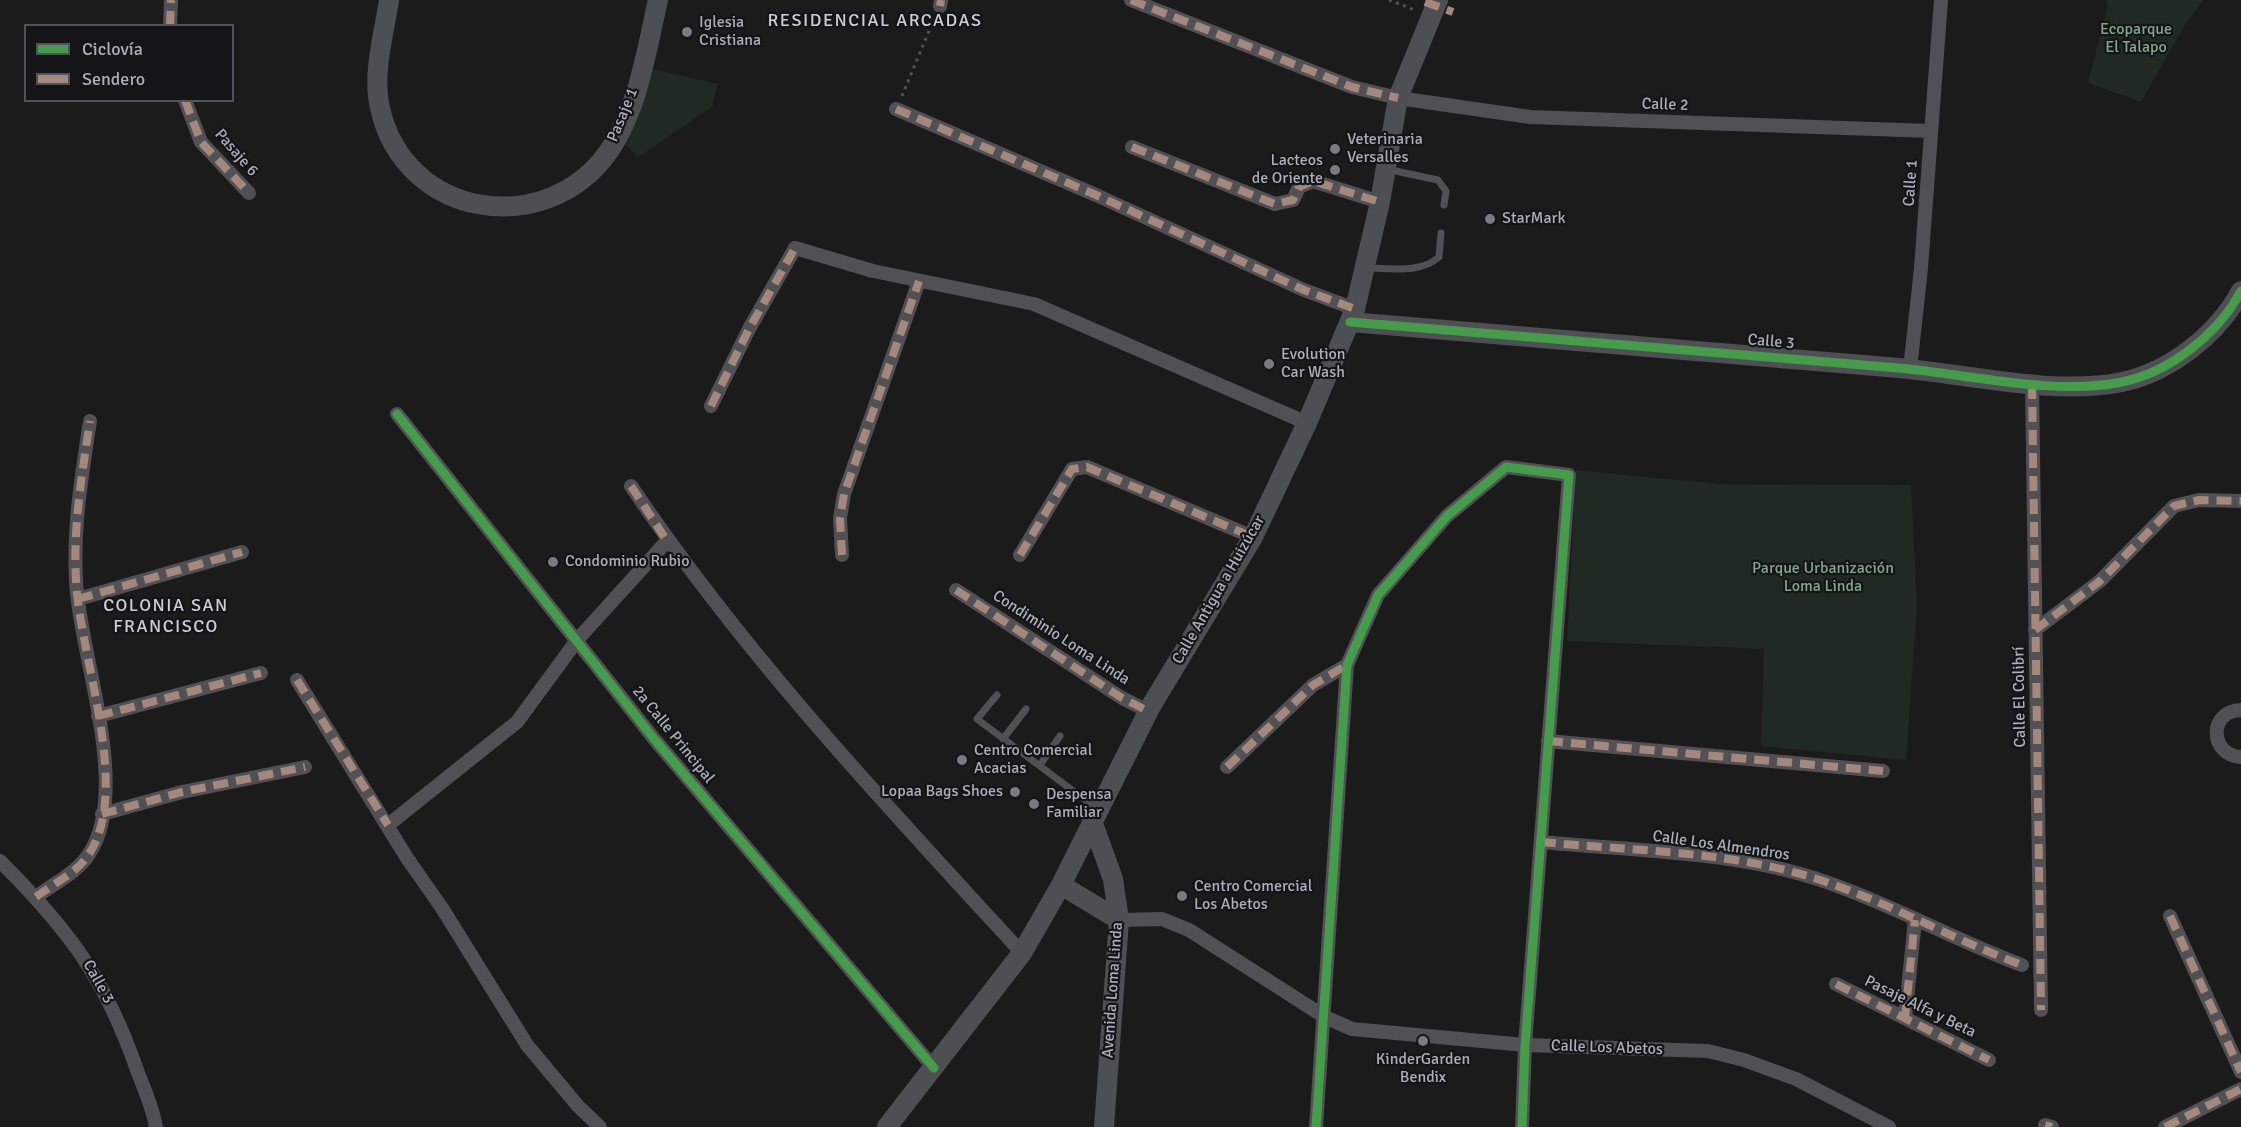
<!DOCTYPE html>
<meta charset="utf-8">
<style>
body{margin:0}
#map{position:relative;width:2241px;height:1127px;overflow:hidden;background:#1b1b1b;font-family:Signika,sans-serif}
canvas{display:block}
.legend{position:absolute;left:24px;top:24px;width:210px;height:78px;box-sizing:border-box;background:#151417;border:2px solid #515259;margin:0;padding:8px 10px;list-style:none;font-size:18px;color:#acaebc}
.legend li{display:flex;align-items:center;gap:12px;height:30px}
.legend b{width:30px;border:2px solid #515259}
</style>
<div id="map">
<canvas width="2241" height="1127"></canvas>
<ul class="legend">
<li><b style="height:8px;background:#469c4c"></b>Ciclovía</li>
<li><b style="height:8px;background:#a5887d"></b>Sendero</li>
</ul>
</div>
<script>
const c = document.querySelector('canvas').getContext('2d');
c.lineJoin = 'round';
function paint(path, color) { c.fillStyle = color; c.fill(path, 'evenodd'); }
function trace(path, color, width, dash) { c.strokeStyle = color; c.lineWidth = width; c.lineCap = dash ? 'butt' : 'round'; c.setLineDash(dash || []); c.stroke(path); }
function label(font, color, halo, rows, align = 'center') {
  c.font = font + ' Signika,sans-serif'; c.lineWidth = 4.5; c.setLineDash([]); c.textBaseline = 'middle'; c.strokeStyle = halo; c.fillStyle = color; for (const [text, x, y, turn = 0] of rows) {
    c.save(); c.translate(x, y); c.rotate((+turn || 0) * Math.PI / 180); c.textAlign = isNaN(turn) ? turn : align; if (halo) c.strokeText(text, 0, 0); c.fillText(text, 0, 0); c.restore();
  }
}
paint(new Path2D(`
 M2105 0H2204L2186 23 2141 102 2088 83 2108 5Z
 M653 69 718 84 712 107 638 157 619 138 635 112Z
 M1576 470 1719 484 1911 485 1917 605 1906 760 1761 746 1764 649 1567 641Z`), '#202923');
trace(new Path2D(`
 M1389 0 1415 10
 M902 96 934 19`), '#515156', 3, [3, 4.5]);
trace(new Path2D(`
 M1386 169 1438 180 1446 191 1444 205
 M1367 268C1391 268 1420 274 1439 257L1441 233
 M997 695 977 719 1096 808
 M1003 739 1026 709
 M1040 765 1060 736`), '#515055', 7);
trace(new Path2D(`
 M1131 0 1352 87 1398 98 1530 117 1931 131
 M940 6 941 0
 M170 26 171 0
 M185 100 201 142 249 193
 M896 109 1096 195 1304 290 1355 309
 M1132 147 1275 204 1293 200 1299 187 1313 181 1380 202
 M1910 369 1921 268 1941 0
 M2032 384 2041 1010
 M711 406 749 329 795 248 873 271 1034 304 1307 423
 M397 414 655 740 934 1068
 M631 486C744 654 885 804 1022 953
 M842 555 840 518 844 494 919 281
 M1020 555 1072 469 1087 467 1253 537
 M956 590 1122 698 1148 711
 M78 599 242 552
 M2035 630 2100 581 2174 506 2199 500 2241 501
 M297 680 407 858 442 908 527 1045 578 1106 600 1127
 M2241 710C2208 711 2209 755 2241 757
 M98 716 261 673
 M1548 741 1883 771
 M1227 767 1313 685 1347 665
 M102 814 182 792 305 767
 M388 825 517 722 578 639 667 541
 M1541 842C1634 851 1740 851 1829 883 1895 906 1957 941 2022 965
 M0 861C69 930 105 978 137 1070 144 1089 153 1108 156 1127
 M36 897C53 884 78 872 89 854 132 789 79 654 76 580 73 526 82 474 90 421
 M2170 916 2241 1072
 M1119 920 1162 919 1189 930 1325 1017 1352 1029 1525 1045 1708 1051 1744 1060 1796 1079 1889 1127
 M1836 984 1989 1060
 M1905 1018 1915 920
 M2045 1125 2052 1127
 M1316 1127 1347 665 1378 595 1447 516 1506 467 1569 475 1525 1045 1522 1127
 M2165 1127 2241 1089`), '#515055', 14);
trace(new Path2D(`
 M389 0C384 34 372 74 380 108 404 218 546 241 609 151 638 109 647 49 658 0
 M1350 322C1533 337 1716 353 1899 368 1968 374 2054 396 2122 382 2170 372 2218 334 2241 291
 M1092 821 1113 879 1119 920 1104 1127
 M1061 885 1119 920
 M887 1127 1022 953 1061 885 1151 706 1253 537 1307 423 1355 309 1380 202 1398 98 1438 0`), '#4e4f53', 20);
trace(new Path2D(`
 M1131 0 1352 87 1398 98
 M1425 2 1453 12
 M940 6 941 0
 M170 26 171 0
 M185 100 201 142 249 193
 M896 109 1096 195 1304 290 1355 309
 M1132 147 1275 204 1293 200 1299 187 1313 181 1380 202
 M2032 384 2041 1010
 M711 406 749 329 795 248
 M631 486 667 541
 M842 555 840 518 844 494 919 281
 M1020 555 1072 469 1087 467 1253 537
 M956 590 1122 698 1148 711
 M78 599 242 552
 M2035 630 2100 581 2174 506 2199 500 2241 501
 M297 680 388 825
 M98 716 261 673
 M1548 741 1883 771
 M1227 767 1313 685 1347 665
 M102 814 182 792 305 767
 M1541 842C1634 851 1740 851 1829 883 1895 906 1957 941 2022 965
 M36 897C53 884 78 872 89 854 132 789 79 654 76 580 73 526 82 474 90 421
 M2170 916 2241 1072
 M1836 984 1989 1060
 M1905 1018 1915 920
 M2045 1125 2052 1127
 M2165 1127 2241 1089`), '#a5887d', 8, [15, 8]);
trace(new Path2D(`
 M1350 322C1533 337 1716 353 1899 368 1968 374 2054 396 2122 382 2170 372 2218 334 2241 291
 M397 414 655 740 934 1068
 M1316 1127 1347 665 1378 595 1447 516 1506 467 1569 475 1525 1045 1522 1127`), '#469c4c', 9);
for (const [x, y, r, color] of [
 [687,32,6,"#797b84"],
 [1335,149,6,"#797b84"],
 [1335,170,6,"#797b84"],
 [1490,219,6,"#797b84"],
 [1269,364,6,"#797b84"],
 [553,562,6,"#797b84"],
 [962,760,6,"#797b84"],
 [1015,792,6,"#797b84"],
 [1034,804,6,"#797b84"],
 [1182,896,6,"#797b84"],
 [1423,1041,6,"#797b84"]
]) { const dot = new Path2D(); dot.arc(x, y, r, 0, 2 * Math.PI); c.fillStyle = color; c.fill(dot); trace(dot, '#151417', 2); }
label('16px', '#acaebc', '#151417', [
 ["Iglesia",699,23],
 ["Cristiana",699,41],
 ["Veterinaria",1347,140],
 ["Versalles",1347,158],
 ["Lacteos",1323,161,"right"],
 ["de Oriente",1323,179,"right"],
 ["StarMark",1502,219],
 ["Evolution",1281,355],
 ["Car Wash",1281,373],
 ["Condominio Rubio",565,562],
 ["Centro Comercial",974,751],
 ["Acacias",974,769],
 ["Lopaa Bags Shoes",1003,792,"right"],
 ["Despensa",1046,795],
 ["Familiar",1046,813],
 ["Centro Comercial",1194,887],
 ["Los Abetos",1194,905],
 ["KinderGarden",1423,1060,"center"],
 ["Bendix",1423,1078,"center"]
], 'left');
label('16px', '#82a88b', '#151417', [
 ["Ecoparque",2136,30],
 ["El Talapo",2136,48],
 ["Parque Urbanización",1823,569],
 ["Loma Linda",1823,587]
]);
label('16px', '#acaebc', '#151417', [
 ["Calle 2",1665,105,2],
 ["Pasaje 1",623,115,-68],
 ["Pasaje 6",236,153,49],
 ["Calle 1",1911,183,-86],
 ["Calle 3",1771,342,5],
 ["Calle Antigua a Huizúcar",1219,590,-60],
 ["Condiminio Loma Linda",1061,638,33],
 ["Calle El Colibrí",2020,697,-91],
 ["2a Calle Principal",673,735,51],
 ["Calle Los Almendros",1721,846,8],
 ["Calle 3",98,982,61],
 ["Avenida Loma Linda",1113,990,-86],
 ["Pasaje Alfa y Beta",1920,1007,26],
 ["Calle Los Abetos",1607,1048,2]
]);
c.letterSpacing = '1.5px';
label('18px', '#cdced8', '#151417', [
 ["RESIDENCIAL ARCADAS",875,21],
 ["COLONIA SAN",166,606],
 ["FRANCISCO",166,627]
]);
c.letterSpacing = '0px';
</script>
